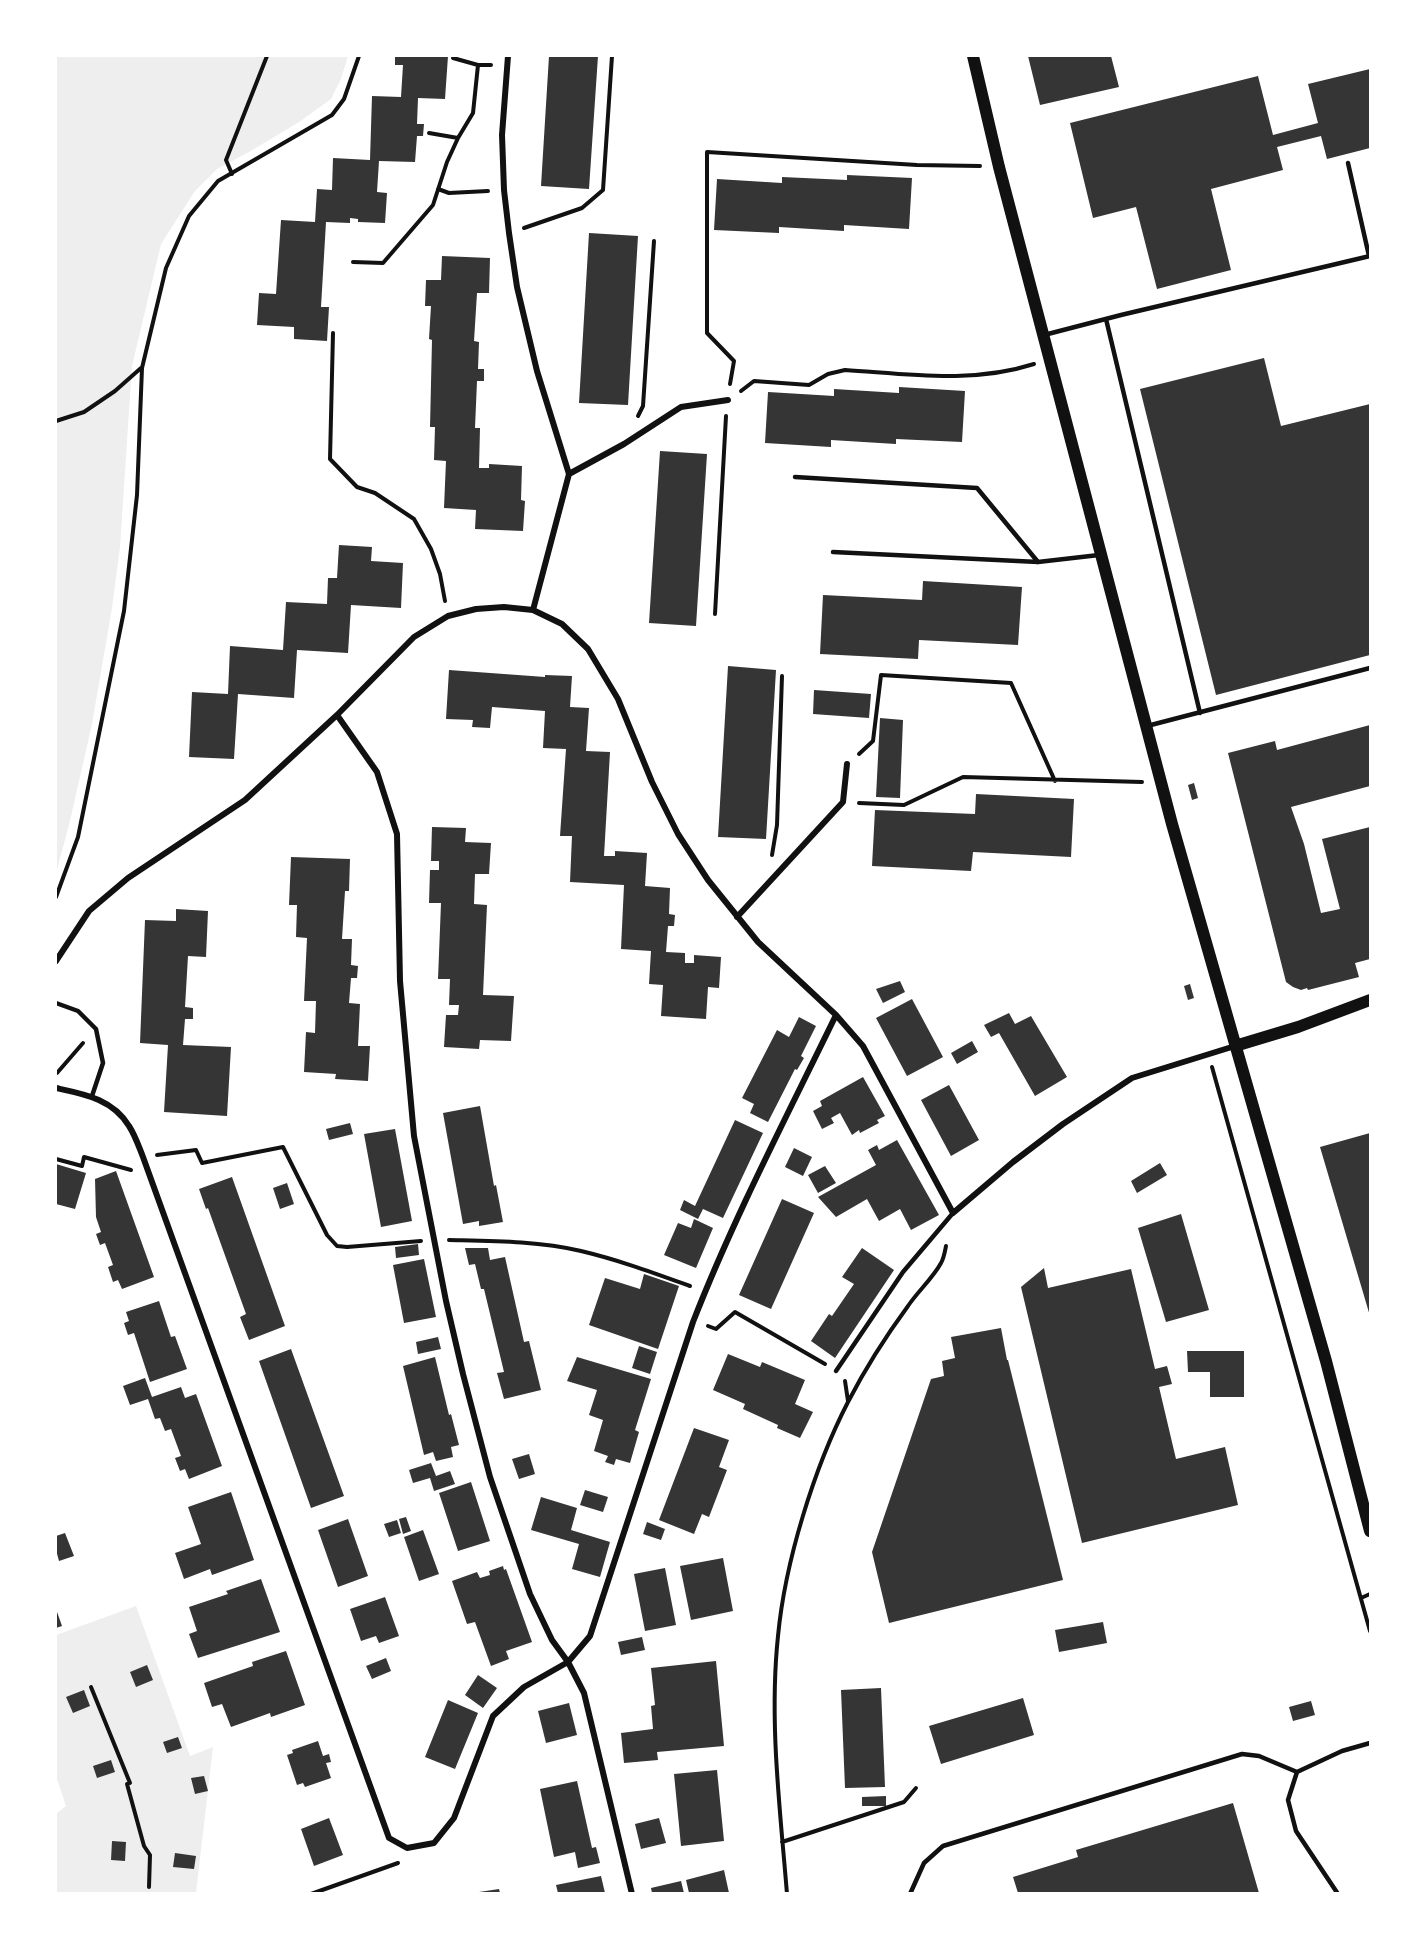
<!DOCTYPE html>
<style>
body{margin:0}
#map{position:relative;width:1426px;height:1949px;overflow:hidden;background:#fff;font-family:"Space Grotesk",sans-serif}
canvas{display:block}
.frame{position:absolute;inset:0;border:57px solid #fff;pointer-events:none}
</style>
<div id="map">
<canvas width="1426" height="1949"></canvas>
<div class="frame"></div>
</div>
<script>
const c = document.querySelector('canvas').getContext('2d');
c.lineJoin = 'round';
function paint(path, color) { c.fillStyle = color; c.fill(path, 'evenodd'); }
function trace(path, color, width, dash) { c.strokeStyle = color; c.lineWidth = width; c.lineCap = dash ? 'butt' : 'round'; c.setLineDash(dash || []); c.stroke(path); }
paint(new Path2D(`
 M56 56H348L341 79 331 99 299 122 249 152 217 169 195 191 161 244 132 366 120 547 112 608 92 724 69 825 56 873Z
 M136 1606 190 1756 213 1747 196 1893H56V1814L66 1806 56 1776V1635Z`), '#eee');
paint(new Path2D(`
 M395 56H448L445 99 418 98 417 124H424L423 136H417L415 162 379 161 377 192 387 193 385 223 358 222V219L350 218V223L326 222 321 307H329L327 341 294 339V327L257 325 259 293 276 294 281 220 315 222 317 189 332 190 333 158 370 160 372 96 401 97 403 65H395Z
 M549 56H598L589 189 541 186Z
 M1028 56H1111L1119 87 1040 105Z
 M1370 69V148L1327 159 1321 136 1277 147 1283 170 1211 189 1231 270 1157 289 1136 207 1093 218 1070 123 1258 76 1273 135 1318 123 1308 84Z
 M847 175 912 178 909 229 844 225V231L779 227V233L714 230 717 179 782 183V177L847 180Z
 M589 233 638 236 628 405 579 403Z
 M442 256 490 258 489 293H477L474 341 479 342 478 369H484V381H477L475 428H480L479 468H489V464L522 466 521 500 525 501 523 531 475 529 476 510 444 508 446 461 434 460 435 427H430L432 340 429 339 431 306H425L426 280H441Z
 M1264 358 1281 426 1370 404V655L1216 695 1140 389Z
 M899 387 965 391 962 442 896 439V444L831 440V447L765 443 768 392 834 396V389L899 393Z
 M660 451 707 454 696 626 649 623Z
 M339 545 372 547 371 561 403 563 401 608 351 605 348 653 297 650 294 698 238 694 234 759 189 757 192 692 228 694 230 646 283 650 286 602 327 604 328 578H337Z
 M923 581 1022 587 1018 645 919 640 918 659 820 654 823 595 922 600Z
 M728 666 776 670 766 839 718 837Z
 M449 670 545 677V675L572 676 570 707 589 708 586 751 610 752 604 856H615V851L647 853 645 886 670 888 669 914 675 915 674 926H668L666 952 685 953V963H694V955L721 957 719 988 708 987 706 1019 661 1016 663 985 649 984 651 951 621 949 624 885 570 882 572 836H560L566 749 543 748 545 711 492 707 490 728 472 727 473 720 446 719Z
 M814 690 871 694 869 718 813 714Z
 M880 718 903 720 900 798 876 797Z
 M1370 725V786L1291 807 1304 844 1321 913 1340 909 1322 839 1370 827V959L1355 963 1359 977 1308 990 1307 988 1301 990 1293 987 1286 982 1228 753 1275 741 1277 750Z
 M1194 783 1198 798 1192 800 1188 785Z
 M976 794 1074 799 1071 857 973 852 971 871 872 866 875 810 975 814Z
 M432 827 466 828 465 842 491 843 489 874H475L474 904 487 905 483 995 514 996 511 1041 480 1040 479 1049 444 1047 446 1015H458L459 1005H449L450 979H438L441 903H429L430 870H439V861H431Z
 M291 857 350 859 349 891H345L342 939H352L351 965 358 966 357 978H351L349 1003 360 1004 358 1046H370L368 1081 335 1079 336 1074 304 1072 306 1032 315 1033 316 1001H304L307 938 296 937 297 905H289Z
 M176 909 208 911 206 957 188 956 185 1007 193 1008V1019H185L183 1045 231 1047 227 1116 164 1112 168 1045 140 1043 145 920 176 921Z
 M900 981 905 992 883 1003 876 989Z
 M1190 984 1194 998 1188 1000 1184 986Z
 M912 999 943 1057 907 1076 876 1018Z
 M1009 1013 1015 1024 1031 1016 1067 1077 1035 1096 999 1033 991 1037 984 1025Z
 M799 1017 816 1026 801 1056 804 1058 797 1070 795 1069 768 1122 750 1113 754 1104 742 1098 777 1030 789 1037Z
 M972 1041 978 1052 957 1064 951 1053Z
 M863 1077 885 1116 877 1120 879 1123 860 1133 859 1130 852 1135 840 1113 831 1118 834 1123 822 1129 813 1111 822 1106 820 1101Z
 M949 1085 979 1140 951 1156 921 1100Z
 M480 1106 494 1186 496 1185 503 1222 479 1226V1221L463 1224 443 1113Z
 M735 1120 763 1133 723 1218 703 1209 698 1219 680 1210 684 1200 695 1206Z
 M350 1123 353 1134 329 1140 326 1129Z
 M395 1129 412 1221 381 1227 364 1134Z
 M1370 1133V1316L1320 1147Z
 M897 1140 939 1215 911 1230 900 1209 879 1221 867 1199 836 1217 818 1197 876 1165 868 1150 877 1145 879 1150Z
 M794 1148 812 1157 803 1176 785 1167Z
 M1160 1163 1167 1175 1137 1193 1131 1181Z
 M56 1164 86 1173 75 1209 56 1204Z
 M825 1166 836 1183 818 1193 808 1175Z
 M116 1171 154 1277 122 1289 118 1280 113 1282 108 1267 113 1265 105 1243 100 1245 96 1234 101 1232 96 1217 95 1179Z
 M232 1177 285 1326 249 1340 240 1317 246 1314 208 1208 206 1209 199 1189Z
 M287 1183 294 1204 280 1209 273 1188Z
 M782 1199 814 1213 771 1309 739 1295Z
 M1181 1214 1209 1310 1166 1322 1138 1228Z
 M694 1219 713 1228 696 1268 664 1255 678 1223 691 1228Z
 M418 1244 419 1255 396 1258 395 1247Z
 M465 1248H488L490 1260 505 1257 524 1342 529 1341 541 1390 504 1399 497 1373 504 1372 484 1289H481L475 1264 469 1265Z
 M862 1248 894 1270 835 1358 811 1341 829 1314 832 1316 854 1284 842 1277Z
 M424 1259 436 1317 404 1323 393 1265Z
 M1044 1268 1048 1288 1131 1269 1155 1369 1167 1366 1172 1384 1159 1387 1176 1459 1225 1447 1238 1505 1082 1543 1021 1287Z
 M644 1274 679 1286 658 1349 589 1325 605 1278 640 1289Z
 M159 1301 171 1337 175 1336 187 1369 150 1382 134 1333 128 1335 124 1323 129 1321 126 1312Z
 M1001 1328 1007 1360H1008L1063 1580 889 1623 872 1552 931 1379 944 1376 942 1361 955 1358 951 1337Z
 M438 1337 441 1349 418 1354 416 1342Z
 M639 1346 657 1352 650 1374 632 1368Z
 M291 1349 344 1496 311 1508 259 1361Z
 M1187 1351H1244V1397H1210V1372H1188Z
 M728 1354 760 1367 762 1362 805 1380 795 1404 813 1412 800 1438 777 1428 778 1425 743 1409 745 1404 713 1390Z
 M435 1357 449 1415 451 1414 459 1445 451 1447 453 1457 436 1461 433 1452 424 1455 403 1366Z
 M577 1357 651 1379 635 1430 639 1432 630 1463 616 1459 614 1465 605 1462 608 1456 594 1451 603 1420 589 1415 597 1390 567 1381Z
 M145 1378 152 1397 181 1387 185 1398 196 1394 222 1466 189 1479 185 1469 180 1471 175 1458 181 1456 171 1429 165 1431 160 1418 155 1419 148 1399 130 1405 123 1386Z
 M694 1428 729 1440 719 1467 727 1470 709 1517 702 1514 694 1534 659 1520Z
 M529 1454 535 1474 519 1479 512 1459Z
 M431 1463 436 1476 450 1471 455 1484 434 1491 430 1478 413 1483 409 1470Z
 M471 1482 490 1541 458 1551 439 1493Z
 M585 1490 608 1497 603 1512 580 1505Z
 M231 1492 254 1560 212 1575 210 1569 184 1579 175 1553 201 1544 188 1507Z
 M541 1497 577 1508 571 1530 610 1542 600 1577 572 1569 579 1544 531 1530Z
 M406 1517 411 1531 403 1534 399 1519Z
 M348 1519 368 1576 338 1587 318 1530Z
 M397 1520 401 1533 389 1537 384 1524Z
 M647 1522 665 1529 661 1540 643 1534Z
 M423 1530 439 1574 419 1581 404 1537Z
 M65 1533 74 1556 59 1561 56 1550V1536Z
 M723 1558 733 1611 691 1620 680 1566Z
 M503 1566 504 1570 506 1569 532 1642 506 1651 509 1659 491 1666 475 1622 467 1624 452 1581 477 1572 480 1578 490 1575 489 1571Z
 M665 1568 676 1625 645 1631 634 1574Z
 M261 1579 280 1632 198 1658 189 1634 197 1631 189 1607 228 1594 226 1591Z
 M385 1597 399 1636 379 1643 376 1636 361 1641 350 1609Z
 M56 1609 62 1626 56 1628Z
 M1103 1622 1107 1643 1059 1652 1055 1630Z
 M642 1637 645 1650 621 1655 618 1642Z
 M286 1651 305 1705 271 1717 270 1713 231 1727 222 1704 212 1707 204 1683 253 1666 252 1662Z
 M386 1658 391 1671 372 1679 366 1666Z
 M716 1661 724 1746 657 1752 658 1760 624 1763 621 1733 653 1729 651 1706 655 1705 651 1668Z
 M147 1665 153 1680 136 1687 130 1672Z
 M478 1675 497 1688 483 1708 465 1695Z
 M881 1688 885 1787 845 1788 841 1690Z
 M84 1690 90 1706 73 1713 66 1697Z
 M1023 1698 1034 1735 941 1764 929 1726Z
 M448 1700 478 1713 455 1769 425 1757Z
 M1311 1701 1315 1715 1293 1721 1289 1707Z
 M569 1703 577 1735 546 1743 538 1711Z
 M178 1737 182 1748 167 1753 163 1742Z
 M318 1741 323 1756 329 1754 331 1762 326 1763 331 1778 305 1787 303 1783 297 1785 287 1755 293 1753 292 1750Z
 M111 1760 115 1772 97 1778 93 1766Z
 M717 1770 724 1841 681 1846 674 1774Z
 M204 1776 208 1791 195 1794 191 1778Z
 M577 1781 592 1848 596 1847 600 1863 578 1868 575 1852 554 1857 540 1789Z
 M886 1796V1806H862V1797Z
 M1233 1803 1259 1893H1018L1013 1877 1078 1857 1076 1850Z
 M329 1818 343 1855 314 1866 301 1829Z
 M659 1818 666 1843 641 1849 635 1824Z
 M112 1841 126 1842 125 1861 111 1860Z
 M175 1853 196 1856 194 1869 173 1867Z
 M724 1870 729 1893H689L686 1880Z
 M601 1876 605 1893H558L556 1885Z
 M681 1881 684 1893H652L651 1888Z
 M499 1889 500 1893H479V1892Z`), '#353535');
trace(new Path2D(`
 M453 58 478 65H491
 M429 133 458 138
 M232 174 226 160 267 56
 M438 189 449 193 488 191
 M524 228 582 208 603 190 612 56
 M353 262 383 263 433 205 447 162 458 138 473 113 478 65
 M333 333 330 459 357 487 375 493 414 519 431 549 440 574 445 601
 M730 384 734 361 707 333V152L917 165 980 166
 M741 391 754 381 809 385 828 374 845 370C908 374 972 384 1034 364
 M638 416 643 406 654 241
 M56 421 84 412 115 391 141 368
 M715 614 726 416
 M859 754 873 741 881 675 1011 683 1055 781
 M859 803 904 805 963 777 1142 782
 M772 855 777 825 782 676
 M56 897 78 837 124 611 137 495 142 368 166 268 189 216 218 181 332 115 344 99 359 56
 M1212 1067 1370 1631
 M57 1073 83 1043
 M157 1155 196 1150 202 1163 283 1147 327 1235 337 1246 347 1247 421 1241
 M56 1159 82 1166 84 1157 131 1170
 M449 1240C493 1241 538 1241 581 1251 619 1260 654 1273 690 1286
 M708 1326 716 1329 735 1312 825 1364
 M845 1381 848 1401
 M1361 1598 1370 1594
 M91 1687 130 1783
 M127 1784 144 1846 150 1855 149 1887
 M782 1842 904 1802 916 1788
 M311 1894 398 1863
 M787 1894C780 1808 769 1721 778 1636 785 1562 814 1468 848 1402 865 1369 886 1336 908 1306 918 1291 933 1278 941 1263 944 1258 945 1251 946 1246`), '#111', 4);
trace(new Path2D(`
 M1348 163 1369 256
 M1106 319 1200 713
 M1044 335 1121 315 1370 256
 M795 477 977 488 1038 562
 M833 552 1038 562 1099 555
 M1147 726 1370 668
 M56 1003 78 1011 96 1029 103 1063 92 1096
 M836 1371 903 1272 953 1213
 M1297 1772 1342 1751 1370 1743
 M910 1894 924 1863 943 1846 1242 1754 1259 1756 1297 1772 1288 1800 1296 1831 1338 1894`), '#111', 4.5);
trace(new Path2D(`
 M508 56 502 135 504 190 509 233 517 287 537 371 569 474 533 610
 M569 474 624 444 681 407 728 400
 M337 715 377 772 397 834 400 981 414 1136 446 1301 463 1374 490 1477 530 1594 552 1640 568 1662 584 1693 632 1894
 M737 917 843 802 847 764
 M56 961 89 911 128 878 245 800 337 715 414 637 448 616 476 609 504 607 533 610 562 624 588 649 618 699 652 782 678 834 708 880 758 942 836 1015 863 1046 953 1213 1013 1162 1063 1124 1132 1078 1235 1046
 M56 1088C84 1094 113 1099 129 1126 135 1135 139 1147 143 1157L389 1838 407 1848 434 1843 454 1818 493 1716 524 1687 568 1662 590 1636 693 1322C734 1217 787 1116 836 1015`), '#111', 6);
trace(new Path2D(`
 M973 56 999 167 1172 824 1326 1361 1370 1531
 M1235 1046 1298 1027 1370 1000`), '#111', 12);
</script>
